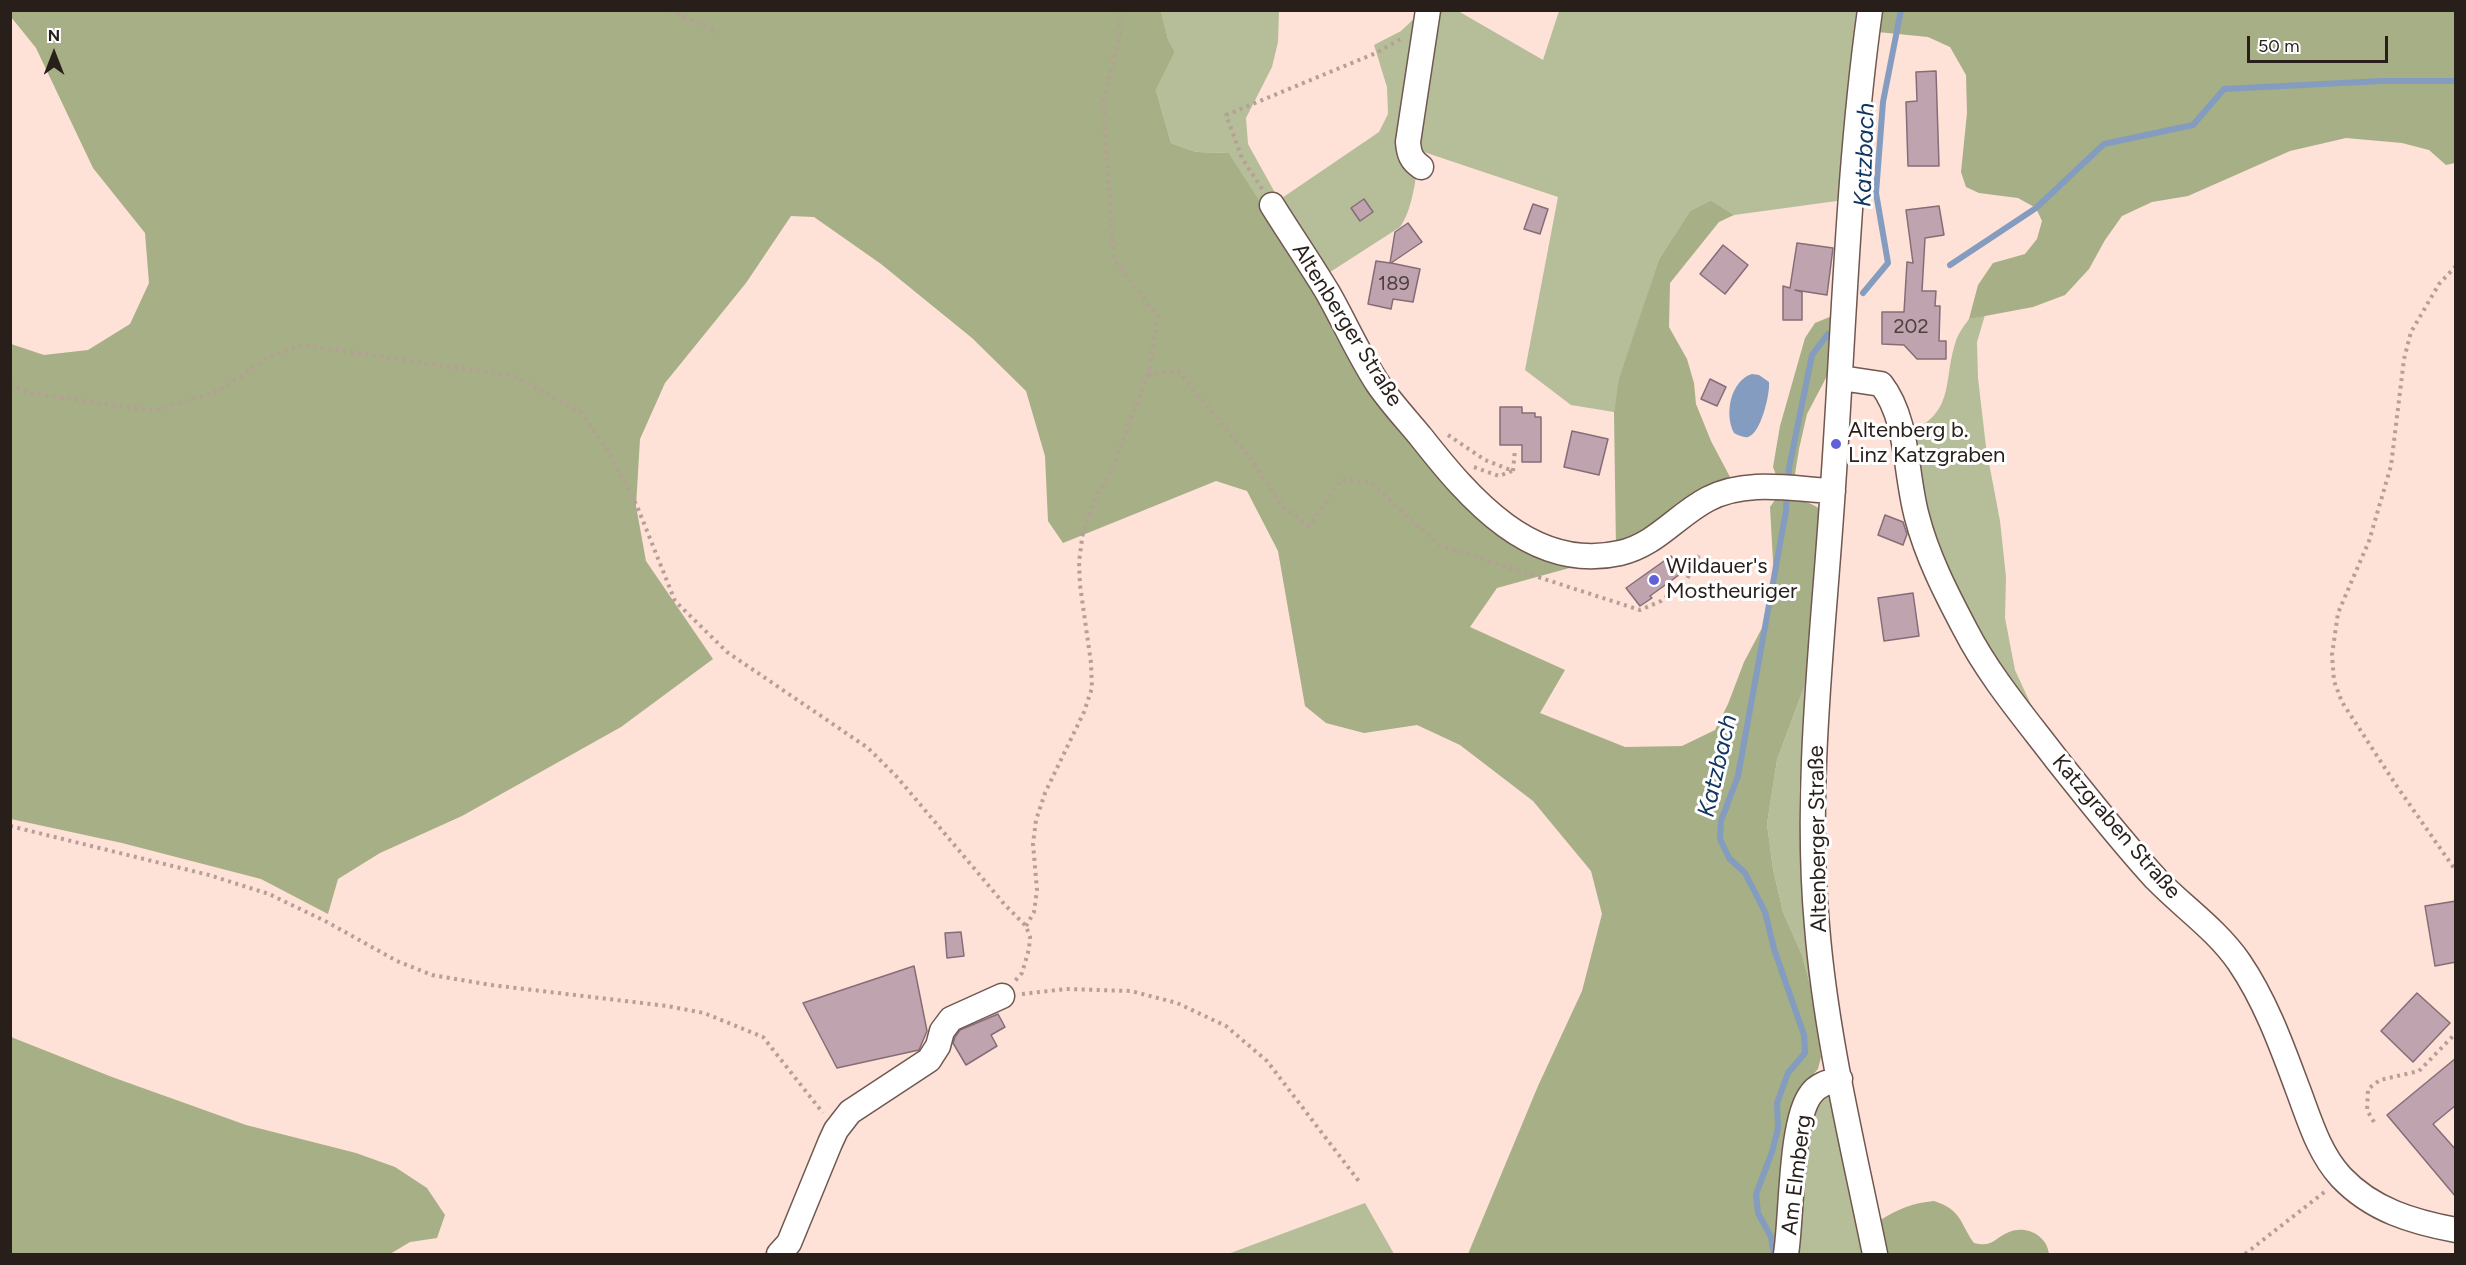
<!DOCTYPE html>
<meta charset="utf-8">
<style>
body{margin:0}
#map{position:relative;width:2466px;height:1265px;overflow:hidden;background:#fee1d7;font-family:Figtree,sans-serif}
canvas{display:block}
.frame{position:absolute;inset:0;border:12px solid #281e1a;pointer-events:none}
.north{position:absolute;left:24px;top:24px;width:60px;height:60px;-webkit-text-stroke:4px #fff;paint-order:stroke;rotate:0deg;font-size:16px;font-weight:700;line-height:24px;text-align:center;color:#281e1a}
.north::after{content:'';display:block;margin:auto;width:21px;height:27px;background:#281e1a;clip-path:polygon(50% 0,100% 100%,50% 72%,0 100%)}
.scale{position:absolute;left:2247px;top:36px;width:141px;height:27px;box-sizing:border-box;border:3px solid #281e1a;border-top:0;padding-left:8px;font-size:18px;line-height:21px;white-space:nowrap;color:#281e1a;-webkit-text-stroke:4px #fff;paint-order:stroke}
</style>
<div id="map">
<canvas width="2466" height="1265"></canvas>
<div class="frame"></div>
<div class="north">N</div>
<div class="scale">50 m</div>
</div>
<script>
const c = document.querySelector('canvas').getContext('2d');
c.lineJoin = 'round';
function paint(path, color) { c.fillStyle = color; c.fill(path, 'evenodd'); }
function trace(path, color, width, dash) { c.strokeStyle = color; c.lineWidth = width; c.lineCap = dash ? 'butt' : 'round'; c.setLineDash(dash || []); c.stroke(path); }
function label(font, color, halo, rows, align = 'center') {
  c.font = font + ' Figtree,sans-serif'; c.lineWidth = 6; c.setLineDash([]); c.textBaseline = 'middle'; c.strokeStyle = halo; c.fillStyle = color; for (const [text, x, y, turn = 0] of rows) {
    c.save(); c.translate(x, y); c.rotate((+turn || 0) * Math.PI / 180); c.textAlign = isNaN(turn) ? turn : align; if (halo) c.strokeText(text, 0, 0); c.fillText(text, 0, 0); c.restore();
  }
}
paint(new Path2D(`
 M1161 11H1279L1278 42 1272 67 1246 118 1248 144 1279 200 1379 132 1388 114 1387 87 1374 45 1401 31 1422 11C1421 59 1427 192 1400 227L1324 276 1264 209 1229 153 1196 152 1171 143 1156 90 1175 52 1168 39Z
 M1435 11H1458L1543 60 1559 11H1860L1843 148 1844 200 1734 215 1711 200 1690 211 1659 259 1620 379 1614 412 1571 405 1525 370 1558 197 1415 149Z
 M1985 315 1977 342 1978 378 1986 447 2000 521 2006 577 2005 618 2015 670 2040 724 1991 658 1926 523 1910 432C1955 411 1943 383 1955 344 1957 335 1964 326 1969 319Z
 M1810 671 1799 791 1801 877 1810 985 1802 955 1783 912 1773 869 1767 824 1777 760Z
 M1830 1092 1864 1254H1792L1812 1103Z
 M1365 1203 1394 1254H1228Z`), '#b5bd99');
paint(new Path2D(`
 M1881 10 2455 11V163L2446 165 2429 150 2402 143 2346 138 2290 151 2188 196 2152 202 2122 216 2105 240 2089 269 2065 295 2033 307 1969 319 1978 285 1993 263 2025 254 2037 239 2042 221 2036 208 2018 198 1979 193 1966 187 1961 172 1967 113 1966 75 1950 47 1928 37 1878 32Z
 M11 11H1161L1168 39 1175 52 1156 90 1171 143 1196 152 1229 153 1297 260 1468 502 1591 562 1497 588 1470 627 1565 670 1540 713 1625 747 1682 746 1715 730 1728 704 1744 662 1770 613 1774 579 1770 507 1775 500C1792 499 1807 499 1821 510L1810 671 1777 760 1767 824 1773 869 1783 912 1802 955 1810 985 1821 1057 1818 1069 1810 1078 1780 1254H1468L1538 1086 1582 991 1602 914 1591 871 1533 801 1460 745 1417 725 1364 733 1326 723 1305 706 1278 551 1247 491 1216 481 1063 543 1048 521 1045 456 1026 391 972 338 881 264 814 217 791 216 746 283 665 383 640 439 636 506 646 561 713 659 621 727 462 816 380 853 338 879 328 914 261 879 122 843 11 819V344L44 355 88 350 130 324 149 283 145 233 93 168 36 48 11 17Z
 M1711 200 1734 215 1719 222 1670 283 1669 327 1687 359 1694 383 1696 404 1711 441 1730 477 1616 549 1614 412 1619 379 1659 259 1690 211Z
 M1832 316 1827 376 1807 414 1799 449 1794 480H1778L1773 467 1780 426 1805 338 1815 323Z
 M11 1037 112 1077 246 1125 356 1153 395 1167 427 1188 445 1215 437 1238 410 1242 390 1254H11Z
 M1934 1201C1962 1210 1959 1222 1974 1243 1993 1248 1994 1238 2009 1232 2027 1225 2047 1236 2049 1254H1885L1879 1221C1898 1209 1912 1203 1934 1201Z`), '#a6af85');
paint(new Path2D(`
 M1752 374 1759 375 1769 382C1770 394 1761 433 1748 437 1744 438 1738 435 1734 433 1724 415 1730 381 1752 374Z`), '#839cbf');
trace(new Path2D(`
 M1950 265 2036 208 2104 144 2193 125 2224 89 2381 81H2456
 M1863 293 1888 263 1876 193 1883 102 1901 10
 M1788 482 1789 468 1812 355 1828 334
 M1774 1254 1771 1237 1758 1213 1756 1194 1772 1152 1778 1128 1777 1103 1788 1073 1805 1053 1804 1035 1774 949 1765 912 1745 873 1729 858 1720 839 1721 821 1738 776 1786 511 1787 492`), '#839cbf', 6);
const building = new Path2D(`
 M1936 71 1939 166H1908L1906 102 1917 101 1916 72Z
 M1364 199 1373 212 1360 221 1351 208Z
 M1533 204 1548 209 1540 234 1524 229Z
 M1939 206 1944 235 1925 238 1922 291H1936L1935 306H1940L1939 341H1946V359H1917L1904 345 1882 344V312H1904L1907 262 1913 263 1906 210Z
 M1408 223 1422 242 1391 263 1420 269 1413 302 1393 299 1391 309 1368 304 1376 261 1390 263 1395 232Z
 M1797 243 1833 248 1827 295 1795 290 1802 292V320H1783V286L1790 288Z
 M1723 245 1748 265 1725 294 1700 274Z
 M1710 379 1726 387 1717 406 1701 399Z
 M1500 407H1522V413H1535V417H1541V462H1522V445H1500Z
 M1572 431 1608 439 1599 475 1564 467Z
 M1885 515 1903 522 1907 534 1903 545 1878 535Z
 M1671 556 1683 572 1650 596 1652 598 1640 606 1626 588Z
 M1913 593 1919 636 1884 641 1878 598Z
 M2456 901V962L2435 966 2425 906Z
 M961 932 964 956 947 958 945 933Z
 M914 966 927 1031 919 1050 837 1068 803 1003Z
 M2417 993 2450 1023 2413 1062 2381 1031Z
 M998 1014 1005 1027 991 1035 997 1046 966 1065 953 1043 955 1037 960 1030Z
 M2456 1058V1105L2433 1124 2456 1150V1197L2387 1115Z`);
paint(building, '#bfa4b0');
trace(building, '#856d78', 1.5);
const minor = new Path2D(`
 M1870 10C1848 168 1844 328 1833 487 1824 630 1804 784 1817 926 1826 1037 1853 1146 1875 1254
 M1421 167C1411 160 1409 154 1408 142L1428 10
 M1272 205C1290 234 1310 263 1328 293 1345 323 1359 355 1378 384 1391 403 1407 420 1421 437 1469 498 1532 573 1620 553 1656 545 1677 515 1708 499 1746 479 1792 489 1833 491
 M1841 378 1881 384C1909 420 1905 474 1917 517 1927 556 1946 593 1965 629 1989 676 2025 718 2057 760 2089 800 2121 841 2156 879 2183 907 2216 929 2239 962 2265 1000 2281 1044 2297 1087 2309 1118 2318 1152 2341 1177 2372 1210 2413 1222 2456 1230
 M779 1254 789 1243 830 1143 836 1130 850 1112 929 1060 938 1046 942 1031 951 1019 1002 996
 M1786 1254C1792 1217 1790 1121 1811 1094 1818 1084 1829 1082 1840 1079`);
trace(minor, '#705850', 27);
trace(new Path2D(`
 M670 10 719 33
 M1262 189 1242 158 1226 115 1376 53 1404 37
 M2456 266 2439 284 2411 332 2404 359 2391 466 2369 541 2338 613 2332 655 2334 681 2342 702 2396 785 2456 871
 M1148 374 1178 371 1252 460 1281 505 1309 526 1342 479 1371 483 1439 545 1640 610 1661 601 1686 581 1699 555
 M10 384 30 393 153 411 219 391 267 358 301 345 514 376 581 413 607 449 637 506 675 601 727 652 868 748 897 777 1005 905 1026 926 1030 937 1029 949 1022 973 1014 982
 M1448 435 1485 460 1513 471
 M1474 467 1499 476 1512 471
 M1513 471 1515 449
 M10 826 209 875 269 894 327 922 397 961 432 975 491 985 667 1006 704 1013 763 1037 823 1113
 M1026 926 1034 912 1037 890 1033 844 1036 820 1045 793 1084 712 1092 688 1091 663 1080 585 1079 562 1083 532 1097 496 1111 471 1148 374 1158 317 1114 260 1103 102 1120 33 1119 10
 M1022 994 1066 989 1131 991 1177 1003 1226 1026 1267 1061 1361 1184
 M2374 1122 2367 1110 2368 1089 2380 1080 2419 1071 2456 1033
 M2245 1254 2327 1190`), '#b69f97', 4, [3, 4.5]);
trace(minor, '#fff', 24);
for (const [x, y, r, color] of [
 [1836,444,6,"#6060d9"],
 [1654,580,6,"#6060d9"]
]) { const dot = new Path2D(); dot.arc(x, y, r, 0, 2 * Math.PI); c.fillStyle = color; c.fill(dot); trace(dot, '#fff', 2); }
label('20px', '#4e4040', null, [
 ["189",1394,284],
 ["202",1911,327]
]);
label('22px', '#281e1a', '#fff', [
 ["Altenberger Straße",1347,325,58],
 ["Katzgraben Straße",2116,827,49],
 ["Altenberger Straße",1818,839,-91],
 ["Am Elmberg",1797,1175,-83]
]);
label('22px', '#281e1a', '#fff', [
 ["Altenberg b.",1848,431],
 ["Linz Katzgraben",1848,456],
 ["Wildauer's",1666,567],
 ["Mostheuriger",1666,592]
], 'left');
label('italic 24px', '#123562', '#fff', [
 ["Katzbach",1865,155,-88],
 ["Katzbach",1718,766,-77]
]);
</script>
